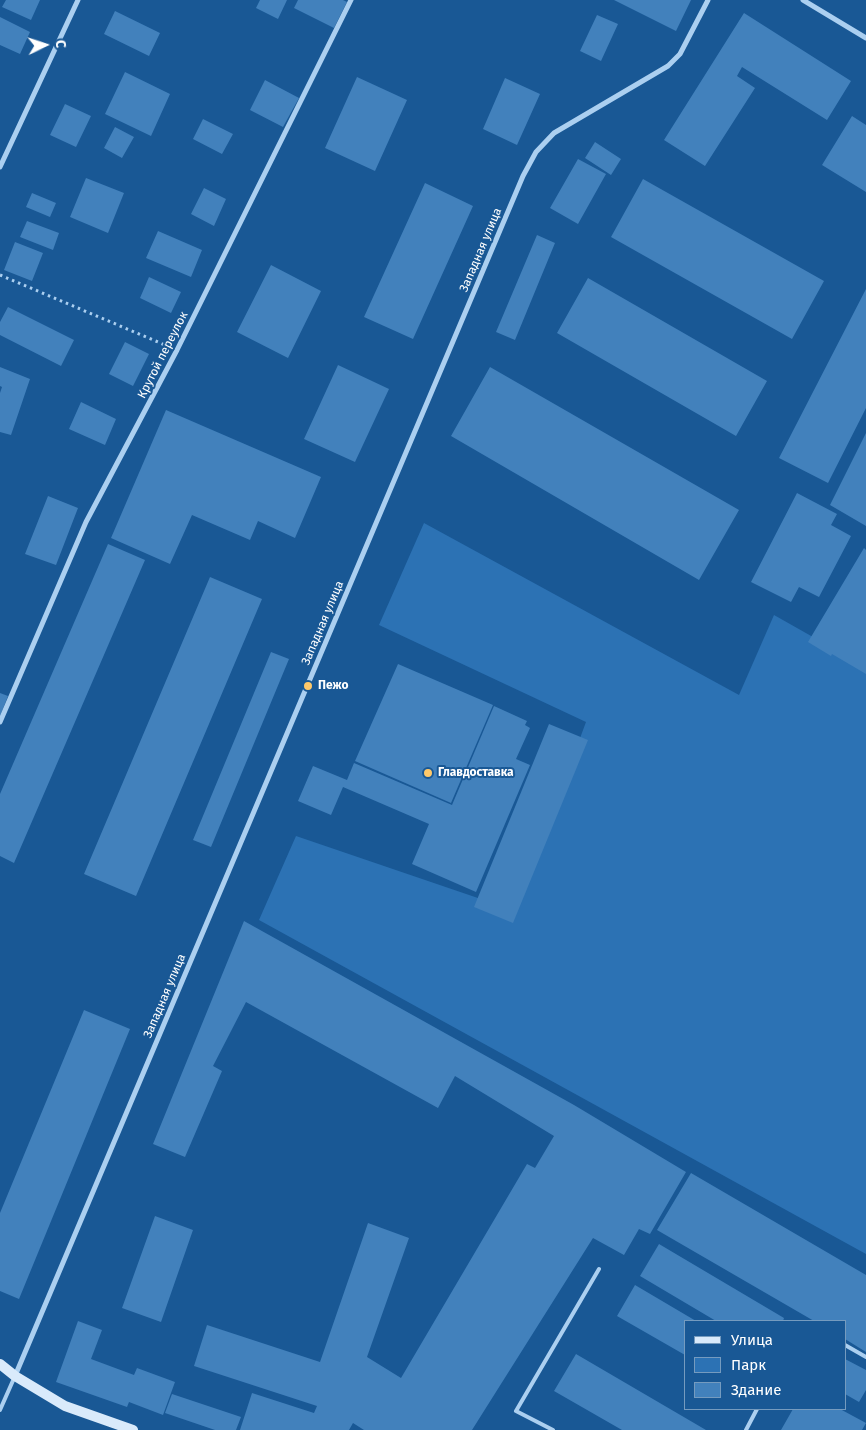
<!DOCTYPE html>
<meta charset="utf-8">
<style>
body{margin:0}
#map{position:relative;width:866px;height:1430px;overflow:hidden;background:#195895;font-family:"Fira Sans",sans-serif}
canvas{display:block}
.legend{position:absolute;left:684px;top:1320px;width:162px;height:90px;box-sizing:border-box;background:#195895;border:1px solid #759bbf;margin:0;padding:6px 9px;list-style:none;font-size:15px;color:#fff}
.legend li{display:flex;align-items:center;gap:10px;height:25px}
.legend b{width:25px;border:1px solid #759bbf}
.north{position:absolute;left:20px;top:20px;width:50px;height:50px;-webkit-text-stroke:4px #195895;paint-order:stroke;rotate:86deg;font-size:14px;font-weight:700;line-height:20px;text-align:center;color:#fff}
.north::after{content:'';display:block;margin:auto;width:18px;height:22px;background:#fff;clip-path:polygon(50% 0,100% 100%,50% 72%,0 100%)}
</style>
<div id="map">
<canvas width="866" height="1430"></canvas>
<ul class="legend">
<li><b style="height:6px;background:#d9eafb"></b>Улица</li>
<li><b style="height:14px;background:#2c72b4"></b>Парк</li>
<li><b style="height:14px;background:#4281bc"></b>Здание</li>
</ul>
<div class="north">С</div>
</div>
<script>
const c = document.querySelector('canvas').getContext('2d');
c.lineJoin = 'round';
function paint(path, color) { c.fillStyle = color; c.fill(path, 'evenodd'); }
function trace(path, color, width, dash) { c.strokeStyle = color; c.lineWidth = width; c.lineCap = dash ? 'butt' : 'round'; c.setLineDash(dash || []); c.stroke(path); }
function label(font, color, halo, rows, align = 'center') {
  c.font = font + ' "Fira Sans",sans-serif'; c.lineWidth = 4; c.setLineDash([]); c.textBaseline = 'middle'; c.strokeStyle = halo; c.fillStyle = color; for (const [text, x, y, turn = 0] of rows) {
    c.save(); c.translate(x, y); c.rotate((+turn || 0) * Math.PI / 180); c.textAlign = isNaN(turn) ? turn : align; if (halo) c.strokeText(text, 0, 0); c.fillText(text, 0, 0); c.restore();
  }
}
paint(new Path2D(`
 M424 523 739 695 774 615 866 667V1254L259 920 296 836 516 911 586 722 379 625Z`), '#2c72b4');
paint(new Path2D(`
 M6 0H40L31 20 2 7Z
 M260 0H287L278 19 256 8Z
 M298 0H343L347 2 334 28 294 8Z
 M614 0H691L676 31Z
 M115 11 160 33 149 56 104 34Z
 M744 13 851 81 827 120 742 67 737 76 755 88 705 166 664 140Z
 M597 15 618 24 601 61 580 51Z
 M0 17 30 32 20 54 0 45Z
 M125 72 170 94 151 136 105 114Z
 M357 77 407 100 375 171 325 148Z
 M505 78 540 94 517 145 483 129Z
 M265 80 299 98 283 127 250 110Z
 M65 104 91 116 76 147 50 135Z
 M852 116 866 125V192L822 165Z
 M203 119 233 134 222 154 193 139Z
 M115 127 134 137 122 158 104 148Z
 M595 142 621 159 611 175 585 158Z
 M578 159 606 174 578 224 550 208Z
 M86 178 124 193 108 233 70 217Z
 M643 179 824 281 792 339 611 237Z
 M425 183 473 206 413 339 364 317Z
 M204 188 226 199 214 226 191 214Z
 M32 193 56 203 50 217 26 207Z
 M27 221 59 233 53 250 20 237Z
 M158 231 202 250 191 277 146 258Z
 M537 235 555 243 515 340 496 332Z
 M15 242 43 253 32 281 4 270Z
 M271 265 321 291 288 358 237 332Z
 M149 277 181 292 171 313 140 298Z
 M588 278 767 381 736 436 557 333Z
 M866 289V408L828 483 779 458Z
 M8 307 74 340 61 366 0 335V322Z
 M125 342 149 354 133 386 109 374Z
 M338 365 389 389 355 462 304 439Z
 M0 367 30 379 11 435 0 432V393L2 387 0 386Z
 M490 367 739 510 699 580 451 436Z
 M81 402 116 419 105 445 69 429Z
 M166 410 321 477 295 538 258 521 250 540 192 515 170 564 111 538Z
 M866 433V526L830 505Z
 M797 493 837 514 831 525 851 536 819 597 799 587 791 602 751 582Z
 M48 496 78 508 56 565 25 554Z
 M108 544 145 560 14 863 0 856V794Z
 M864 548 866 550V674L832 654 831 656 808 642Z
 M210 577 262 599 136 896 84 874Z
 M271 652 289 659 211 847 193 840Z
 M398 664 493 705 451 803 355 761Z
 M0 693 8 696 0 716Z
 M494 706 527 721 525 725 530 728 516 759 530 765 476 892 412 864 429 824 343 787 331 815 298 801 313 766 347 780 354 763 452 805Z
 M549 724 588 740 513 923 474 907Z
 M244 921 574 1105 686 1172 650 1234 639 1229 624 1255 593 1238 472 1430H364L353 1423 349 1430H240L252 1393 314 1413 317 1406 194 1366 207 1325 320 1362 368 1223 409 1238 367 1357 401 1378 527 1164 535 1168 554 1136 455 1076 438 1108 246 1002 213 1066 222 1071 185 1157 153 1144Z
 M84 1010 130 1029 19 1299 0 1291V1213Z
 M691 1173 866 1275V1352L845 1339V1321H814L657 1230Z
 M155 1216 193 1230 161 1322 122 1308Z
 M659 1244 784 1318 783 1321H716L640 1276Z
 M635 1285 696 1321H685V1355L617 1316Z
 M78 1321 102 1330 91 1359 134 1375 137 1368 175 1382 163 1415 129 1402 127 1407 56 1382Z
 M576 1354 706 1430H622L554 1391Z
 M845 1359 866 1370V1390L859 1402 845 1394Z
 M172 1394 241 1417 236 1430H215L165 1413Z
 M793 1409H840L866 1423 862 1430H781Z`), '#4281bc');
trace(new Path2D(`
 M0 275 165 345`), '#abcff0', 3, [2.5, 4]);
trace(new Path2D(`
 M845 1345 866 1357
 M0 1410 15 1376
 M553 1430 516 1411 599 1269
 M746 1430 757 1409`), '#abcff0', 4);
trace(new Path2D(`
 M803 0 866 38
 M0 167 78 0
 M0 722 86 522 177 350 351 0
 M15 1376 523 176 536 152 554 133 668 66 680 54 708 0`), '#abcff0', 5);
trace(new Path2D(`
 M0 1364 15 1376 65 1406 133 1430`), '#d9eafb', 10);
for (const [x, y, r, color] of [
 [308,686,5,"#ffc96a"],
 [428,773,5,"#ffc96a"]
]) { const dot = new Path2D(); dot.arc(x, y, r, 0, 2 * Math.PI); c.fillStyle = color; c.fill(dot); trace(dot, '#195895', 2); }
label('12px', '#fff', '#195895', [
 ["Западная улица",481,250,-67],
 ["Крутой переулок",163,355,-63],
 ["Западная улица",323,623,-67],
 ["Западная улица",165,996,-67]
]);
label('bold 12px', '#fff', '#195895', [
 ["Пежо",318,686],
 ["Главдоставка",438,773]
], 'left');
</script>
